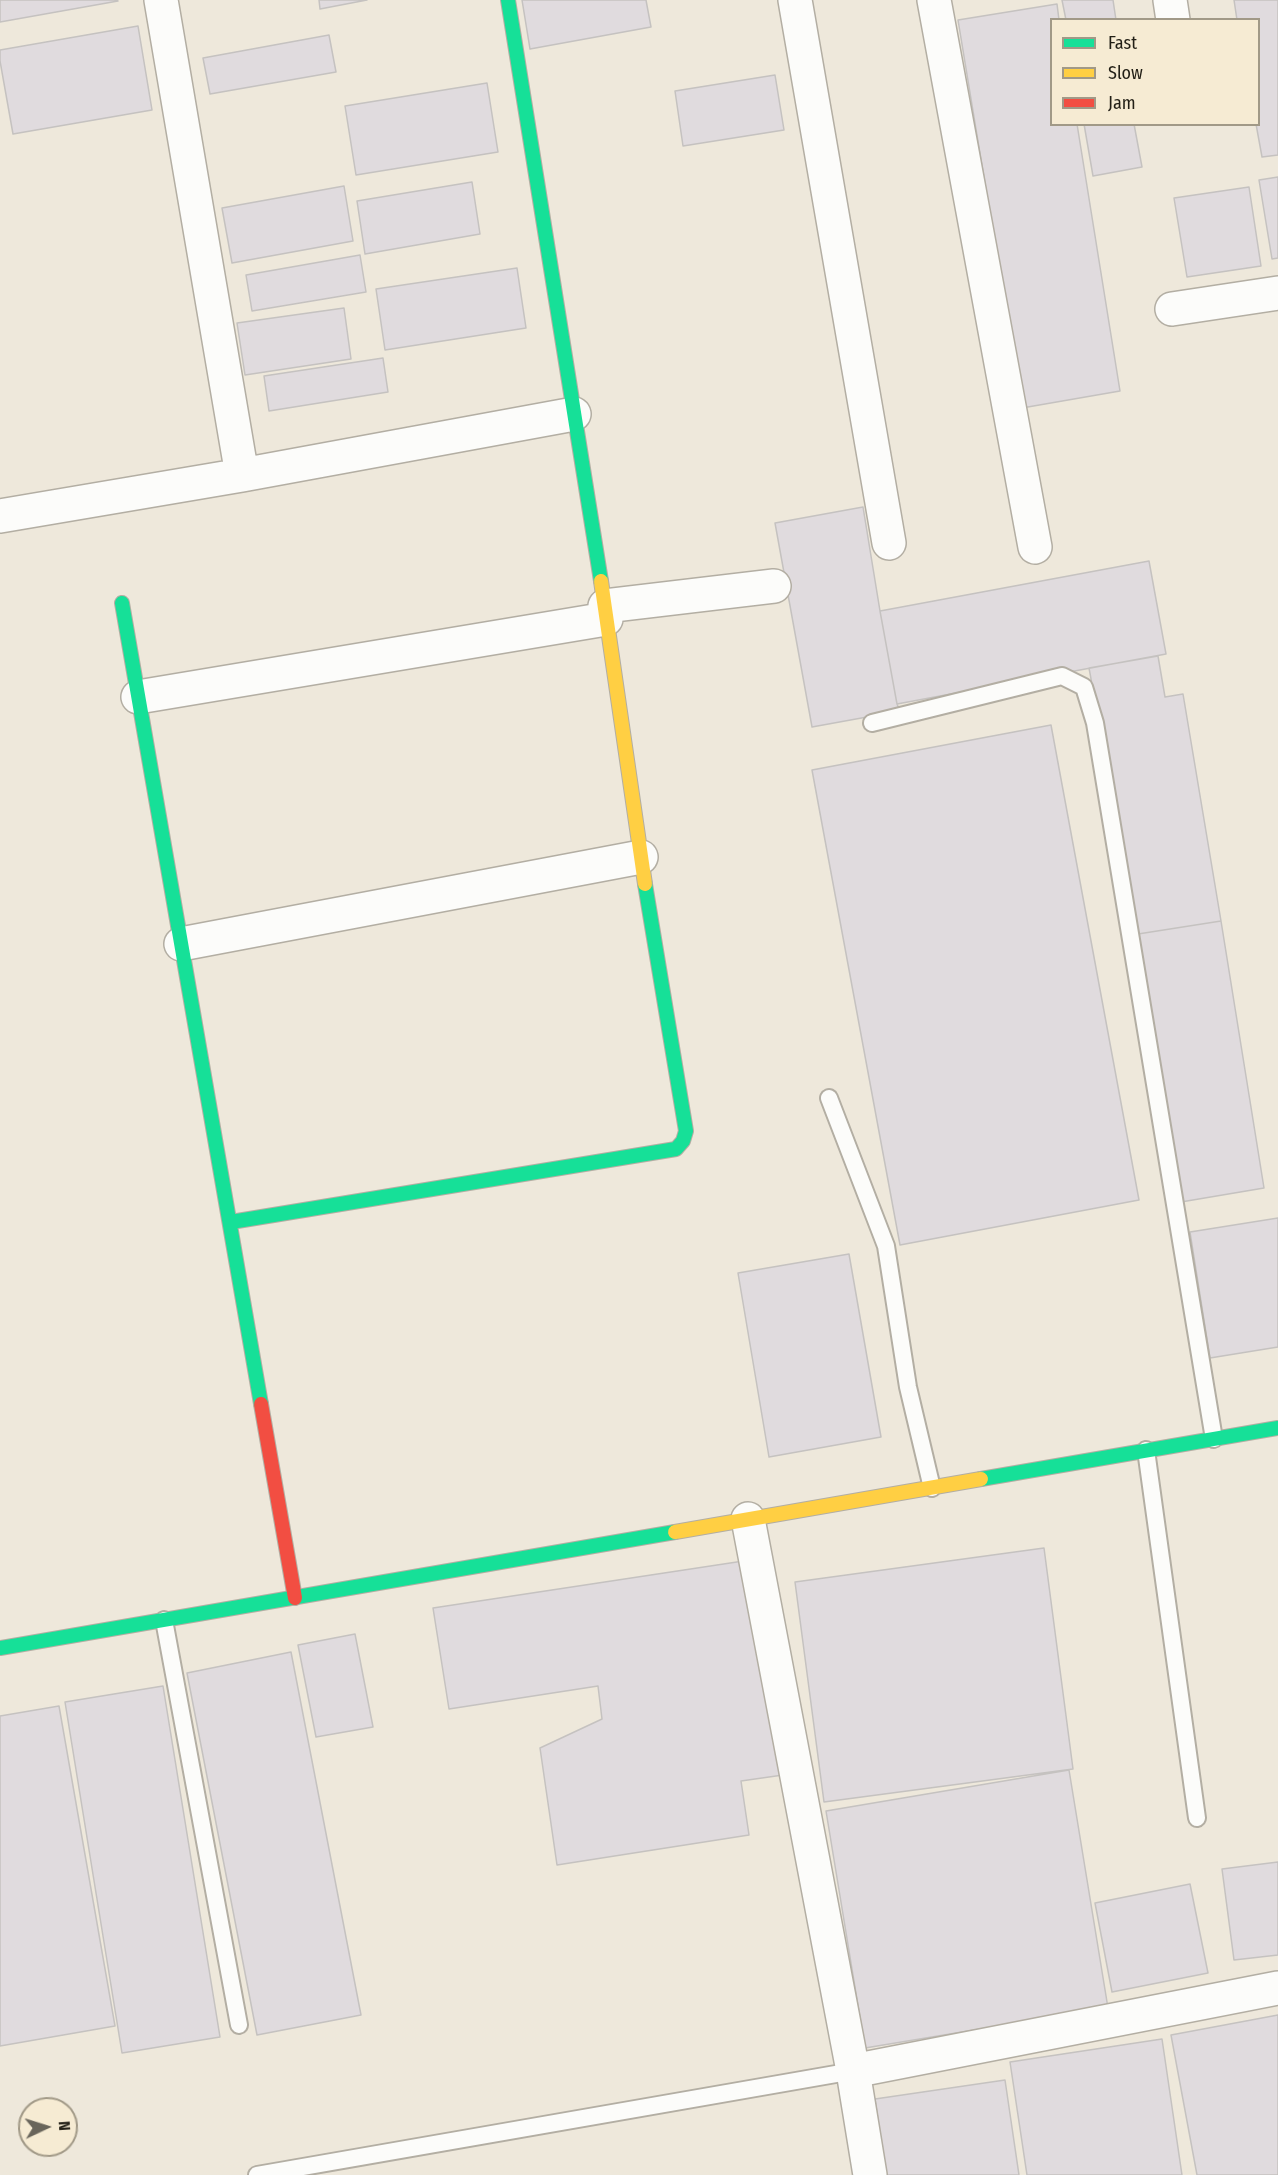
<!DOCTYPE html>
<style>
body{margin:0}
#map{position:relative;width:1278px;height:2175px;overflow:hidden;background:#eee8db;font-family:"Fira Sans Condensed",sans-serif}
canvas{display:block}
.legend{position:absolute;left:1050px;top:18px;width:210px;height:108px;box-sizing:border-box;background:#f6ebd3;border:2px solid #a19987;margin:0;padding:8px 10px;list-style:none;font-size:18px;color:#221f16}
.legend li{display:flex;align-items:center;gap:12px;height:30px}
.legend b{width:30px;border:2px solid #a19987}
.north{position:absolute;left:18px;top:2097px;width:60px;height:60px;box-sizing:border-box;background:#f6ebd3;border:2px solid #a19987;border-radius:50%;rotate:86deg;font-size:16px;font-weight:700;line-height:24px;text-align:center;color:#221f16}
.north::after{content:'';display:block;margin:auto;width:21px;height:27px;background:#69655b;clip-path:polygon(50% 0,100% 100%,50% 72%,0 100%)}
</style>
<div id="map">
<canvas width="1278" height="2175"></canvas>
<ul class="legend">
<li><b style="height:8px;background:#16e098"></b>Fast</li>
<li><b style="height:8px;background:#ffcf43"></b>Slow</li>
<li><b style="height:8px;background:#f24e42"></b>Jam</li>
</ul>
<div class="north">N</div>
</div>
<script>
const c = document.querySelector('canvas').getContext('2d');
c.lineJoin = 'round';
function paint(path, color) { c.fillStyle = color; c.fill(path, 'evenodd'); }
function trace(path, color, width, dash) { c.strokeStyle = color; c.lineWidth = width; c.lineCap = dash ? 'butt' : 'round'; c.setLineDash(dash || []); c.stroke(path); }
const building = new Path2D(`
 M0 0H117L118 1 0 22Z
 M319 0H367L320 9Z
 M522 0H646L651 27 530 49Z
 M1062 0H1113L1116 20H1066Z
 M1234 0H1278V155L1262 157 1256 124H1258V20H1237Z
 M1057 4 1059 20H1052V124H1077L1120 391 1022 408 958 20Z
 M138 26 152 110 13 134 0 61V50Z
 M329 35 336 72 210 94 203 58Z
 M775 75 784 130 683 146 675 91Z
 M487 83 498 152 356 175 345 106Z
 M1084 124H1134L1142 167 1093 176Z
 M1278 177V258L1272 259 1259 180Z
 M472 182 480 234 365 254 357 201Z
 M344 186 353 241 232 263 222 208Z
 M1249 187 1261 266 1187 277 1174 198Z
 M360 255 366 292 252 311 246 275Z
 M517 268 526 328 385 350 376 289Z
 M344 308 351 359 245 375 237 323Z
 M383 358 388 392 269 411 264 376Z
 M863 507 880 611 897 704 900 711 812 727 775 523Z
 M1149 561 1166 654 897 704 880 611Z
 M1158 656 1165 697 1183 694 1221 921 1138 934 1089 668Z
 M1051 725 1139 1200 900 1245 812 770Z
 M1221 921 1264 1188 1181 1202 1138 934Z
 M1278 1218V1347L1210 1358 1190 1232Z
 M849 1254 881 1437 769 1457 738 1273Z
 M1044 1548 1073 1769 824 1802 795 1582Z
 M750 1560 783 1775 741 1781 749 1835 557 1865 540 1748 602 1719 598 1686 449 1709 433 1608Z
 M355 1634 373 1727 316 1737 298 1645Z
 M291 1652 361 2015 257 2035 187 1673Z
 M163 1686 220 2037 122 2053 65 1702Z
 M59 1706 115 2026 0 2046V1716Z
 M1069 1770 1108 2008 865 2048 826 1811Z
 M1278 1862V1955L1234 1960 1222 1869Z
 M1190 1884 1208 1973 1112 1992 1095 1903Z
 M1278 2015V2175H1197L1171 2035Z
 M1162 2039 1182 2175H1027L1010 2062Z
 M1005 2080 1019 2175H886L875 2099Z`);
paint(building, '#e0dbde');
trace(building, '#c5c2c0', 1.5);
const lane = new Path2D(`
 M872 723 1062 676 1084 687 1095 723 1214 1439
 M829 1098 886 1246 908 1387 932 1488
 M1146 1450 1197 1818
 M164 1620 239 2025
 M257 2175 853 2071`);
const street = new Path2D(`
 M161 0 242 475
 M795 0 889 543
 M934 0 1035 547
 M1170 0 1173 20
 M1172 309 1278 293
 M0 516 242 475 574 414
 M605 606 774 586
 M138 697 606 619
 M181 944 641 857
 M748 1519 853 2071 870 2175
 M853 2071 1278 1988`);
const fast = new Path2D(`
 M508 0 601 581
 M122 603 261 1404
 M231 1222 676 1149 683 1141 686 1131 645 884
 M981 1479 1278 1428
 M0 1648 675 1532`);
const slow = new Path2D(`
 M601 581 645 884
 M675 1532 981 1479`);
const jam = new Path2D(`
 M261 1404 295 1598`);
trace(lane, '#b3aea3', 20);
trace(street, '#b3aea3', 36);
trace(fast, '#b3aea3', 16);
trace(slow, '#b3aea3', 16);
trace(jam, '#b3aea3', 16);
trace(lane, '#fcfcfa', 16);
trace(street, '#fcfcfa', 33);
trace(fast, '#16e098', 14);
trace(slow, '#ffcf43', 14);
trace(jam, '#f24e42', 14);
</script>
